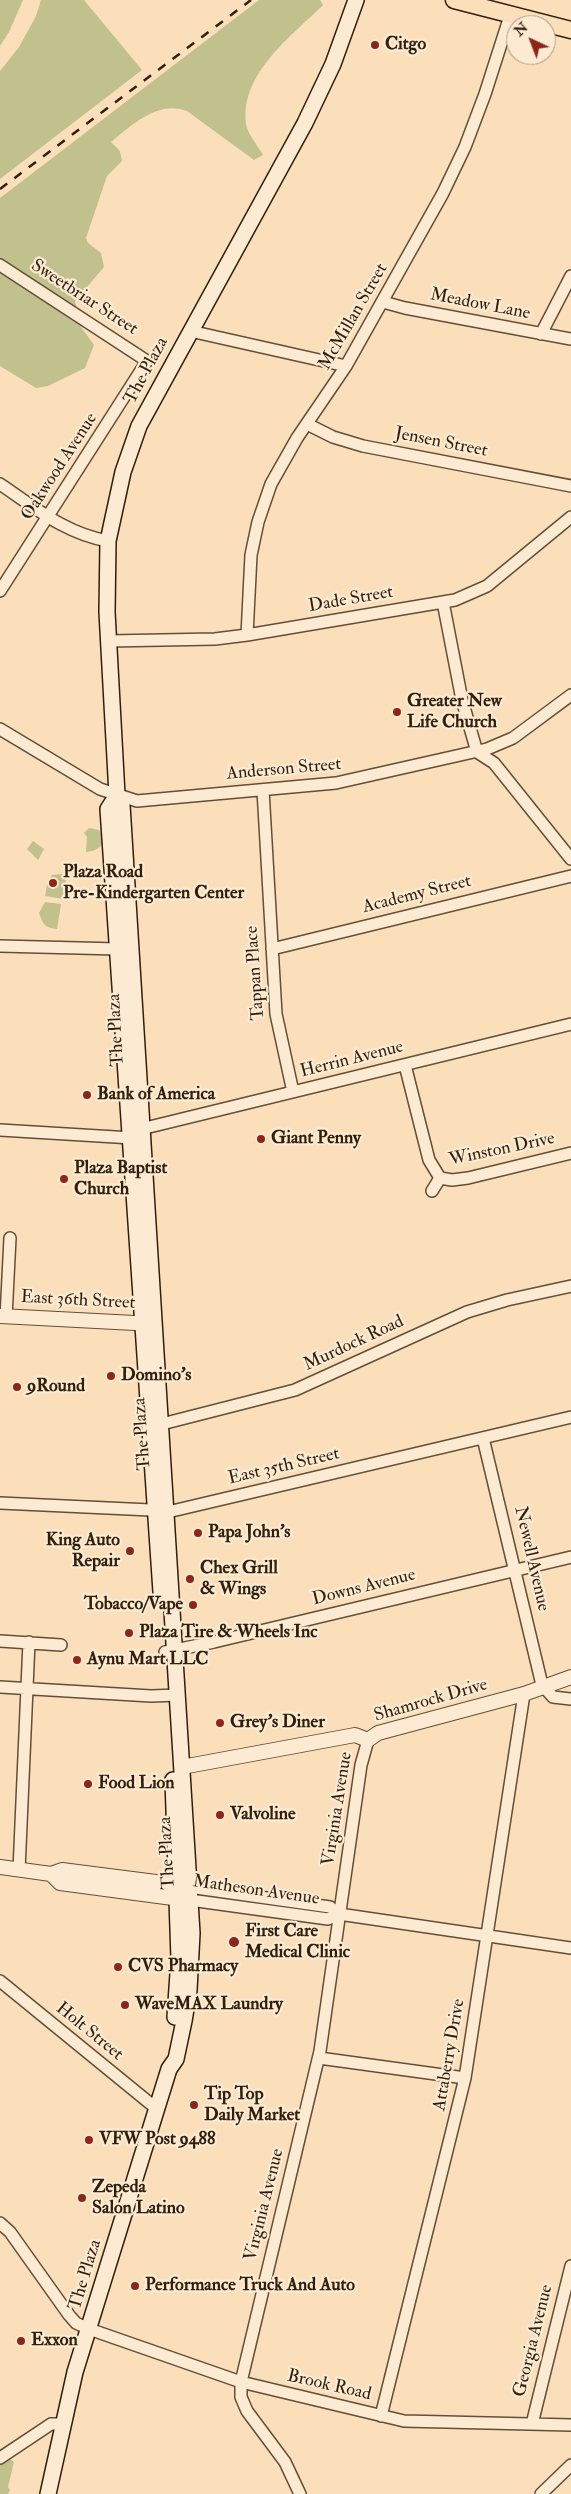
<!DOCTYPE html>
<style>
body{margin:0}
#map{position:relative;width:571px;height:2494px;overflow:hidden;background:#fadfba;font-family:"IM FELL Double Pica",serif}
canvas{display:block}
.north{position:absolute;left:506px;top:15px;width:50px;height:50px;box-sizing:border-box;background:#fcead2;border:1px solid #aa9983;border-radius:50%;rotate:317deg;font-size:14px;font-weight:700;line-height:20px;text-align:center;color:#301f0c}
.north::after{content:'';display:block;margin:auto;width:18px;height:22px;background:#8f2418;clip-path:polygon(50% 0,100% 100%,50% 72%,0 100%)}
</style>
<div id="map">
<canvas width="571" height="2494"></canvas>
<div class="north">N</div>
</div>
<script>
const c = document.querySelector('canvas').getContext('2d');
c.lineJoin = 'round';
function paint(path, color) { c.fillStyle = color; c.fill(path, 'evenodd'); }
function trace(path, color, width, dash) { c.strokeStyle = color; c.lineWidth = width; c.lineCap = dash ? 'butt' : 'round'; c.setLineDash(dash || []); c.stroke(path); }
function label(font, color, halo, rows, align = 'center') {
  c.font = font + ' "IM FELL Double Pica",serif'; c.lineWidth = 4.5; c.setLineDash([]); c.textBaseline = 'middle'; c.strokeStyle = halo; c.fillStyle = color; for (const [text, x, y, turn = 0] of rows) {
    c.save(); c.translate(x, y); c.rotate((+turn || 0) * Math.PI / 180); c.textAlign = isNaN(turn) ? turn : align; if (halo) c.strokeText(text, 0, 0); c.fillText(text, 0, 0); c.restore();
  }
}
paint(new Path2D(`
 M0 0H23L9 32 0 46Z
 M41 0H84L142 70 0 179V71L19 47 36 16Z
 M259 0H320L323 5C292 36 240 73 246 124 247 133 258 146 263 155L254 160 187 111C158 100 132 125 111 142L120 151 122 161 107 176 86 238 88 243 101 253 104 267 75 301 81 327 94 345 85 368 48 386 36 388 0 366V198Z
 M89 828 99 830C109 843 99 851 86 852L87 837 84 833Z
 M33 841 44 849 38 860 27 849Z
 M62 874 66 879 63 899 45 896 48 880 52 875Z
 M45 902 61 904 57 929C45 928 43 924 39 913Z
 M10 2459 14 2462 8 2487 10 2490 8 2494H0V2465Z`), '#c1c18d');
const minor = new Path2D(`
 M0 265 147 361 0 591
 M383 302 405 308 571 339
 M190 331 346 366
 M541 334 571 276
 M307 424 333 437 363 446 571 486
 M0 484C36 508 64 533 108 541
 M443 602 462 700 477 752 494 763 571 859
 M247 635 251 555 258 522 271 484 297 438 346 366 443 193 465 147 485 94 510 16
 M109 641 215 639 247 635 455 600 487 586 571 517
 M0 729 100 789 137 801 336 783 487 749 513 738 571 695
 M263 790 276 1014 293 1092
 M0 946 118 949
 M272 949 571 876
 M405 1065 429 1160 440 1178 452 1180 468 1178 571 1153
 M141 1129 571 1024
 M0 1130 132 1138
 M432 1191 440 1178
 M6 1317 10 1238
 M154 1426 295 1390 467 1312 507 1300 571 1286
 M483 1438 542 1685 553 1697 571 1699
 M0 1503 172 1511 571 1417
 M0 1641 61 1645
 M165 1652 214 1642 571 1557
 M0 1687 151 1696 178 1695
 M19 1870 29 1642
 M189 1887 330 1907 339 1914 571 1948
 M190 1900 328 1919 339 1914
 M0 1981 157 2109
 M319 2058 465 2078
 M0 2223 10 2232 69 2315 76 2323 89 2329 241 2382 404 2421 571 2425
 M381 2416 465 2078 524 1694
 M532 2424 571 2266
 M0 2458 51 2424H62
 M300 2494 285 2462 247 2411 241 2397V2382L320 2051 361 1765 368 1740
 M541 2494 571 2465`);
const tertiary = new Path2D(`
 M0 1316 154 1324
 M182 1767 355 1735 368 1740 378 1733 524 1694 571 1677
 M0 1867 51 1874 62 1870 187 1886
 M51 1874 60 1883 188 1900`);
const secondary = new Path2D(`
 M117 795 108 809 161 1592
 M173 1780 179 1959 175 2017
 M48 2494 75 2372 169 2069 176 2059 184 2021 189 1990 192 1933 122 805 117 795 107 612 108 541 123 472 139 426 305 123 333 64 356 0`);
const primary = new Path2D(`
 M454 0 571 30`);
trace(minor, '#624f38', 14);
trace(tertiary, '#624f38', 16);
trace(secondary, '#301f0c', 18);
trace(primary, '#301f0c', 19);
trace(minor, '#fcead2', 11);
trace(tertiary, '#fcead2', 14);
trace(secondary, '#fcead2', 15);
trace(primary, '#fadfba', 16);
trace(new Path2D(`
 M0 189 251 0`), '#301f0c', 2.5, [9, 9]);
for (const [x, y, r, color] of [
 [375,45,5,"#8f2418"],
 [397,712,5,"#8f2418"],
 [53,883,5,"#8f2418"],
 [87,1095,5,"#8f2418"],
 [261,1139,5,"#8f2418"],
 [64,1179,5,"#8f2418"],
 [111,1376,5,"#8f2418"],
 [17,1387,5,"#8f2418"],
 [198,1533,5,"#8f2418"],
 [130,1551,5,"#8f2418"],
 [190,1579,5,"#8f2418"],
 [193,1605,5,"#8f2418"],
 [129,1633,5,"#8f2418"],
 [77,1660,5,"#8f2418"],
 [220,1723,5,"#8f2418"],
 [88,1784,5,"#8f2418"],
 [220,1815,5,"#8f2418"],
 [234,1942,6,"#8f2418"],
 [118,1967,5,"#8f2418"],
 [125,2005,5,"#8f2418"],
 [194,2105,5,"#8f2418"],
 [89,2140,5,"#8f2418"],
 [82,2198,5,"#8f2418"],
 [135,2286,5,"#8f2418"],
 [21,2341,5,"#8f2418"]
]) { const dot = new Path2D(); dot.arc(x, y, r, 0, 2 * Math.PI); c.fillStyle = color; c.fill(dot); trace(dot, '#fcead2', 2); }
label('bold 18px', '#301f0c', '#fcead2', [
 ["Citgo",385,45],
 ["Greater New",407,702],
 ["Life Church",407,723],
 ["Plaza Road",63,873],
 ["Pre-Kindergarten Center",63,894],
 ["Bank of America",97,1095],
 ["Giant Penny",271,1139],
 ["Plaza Baptist",74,1169],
 ["Church",74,1190],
 ["Domino's",121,1376],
 ["9Round",27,1387],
 ["Papa John's",208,1533],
 ["King Auto",120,1541,"right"],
 ["Repair",120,1562,"right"],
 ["Chex Grill",200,1569],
 ["& Wings",200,1590],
 ["Tobacco/Vape",183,1605,"right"],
 ["Plaza Tire & Wheels Inc",139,1633],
 ["Aynu Mart LLC",87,1660],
 ["Grey's Diner",230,1723],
 ["Food Lion",98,1784],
 ["Valvoline",230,1815],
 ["First Care",245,1932],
 ["Medical Clinic",245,1953],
 ["CVS Pharmacy",128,1967],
 ["WaveMAX Laundry",135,2005],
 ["Tip Top",204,2095],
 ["Daily Market",204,2116],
 ["VFW Post 9488",99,2140],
 ["Zepeda",92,2188],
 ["Salon Latino",92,2209],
 ["Performance Truck And Auto",145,2286],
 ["Exxon",31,2341]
], 'left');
label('18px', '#301f0c', '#fcead2', [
 ["Sweetbriar Street",84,298,33],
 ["Meadow Lane",480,305,11],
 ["McMillan Street",354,317,-60],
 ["The Plaza",147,371,-62],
 ["Jensen Street",441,443,11],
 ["Oakwood Avenue",60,467,-57],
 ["Dade Street",351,600,-10],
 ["Anderson Street",284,770,-5],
 ["Academy Street",417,895,-14],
 ["Tappan Place",256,973,-94],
 ["The Plaza",117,1030,-93],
 ["Herrin Avenue",352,1060,-14],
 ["Winston Drive",502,1150,-12],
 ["East 36th Street",78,1301,3],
 ["Murdock Road",354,1344,-25],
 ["The Plaza",143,1434,-94],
 ["East 35th Street",284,1467,-13],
 ["Newell Avenue",531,1559,77],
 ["Downs Avenue",364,1588,-14],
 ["Shamrock Drive",431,1701,-16],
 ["Virginia Avenue",338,1809,-81],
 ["The Plaza",168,1853,-93],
 ["Matheson Avenue",256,1891,8],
 ["Holt Street",89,2032,39],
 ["Attaberry Drive",450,2055,-80],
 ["Virginia Avenue",265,2205,-76],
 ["The Plaza",86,2275,-73],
 ["Georgia Avenue",534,2341,-76],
 ["Brook Road",329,2386,13]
]);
</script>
